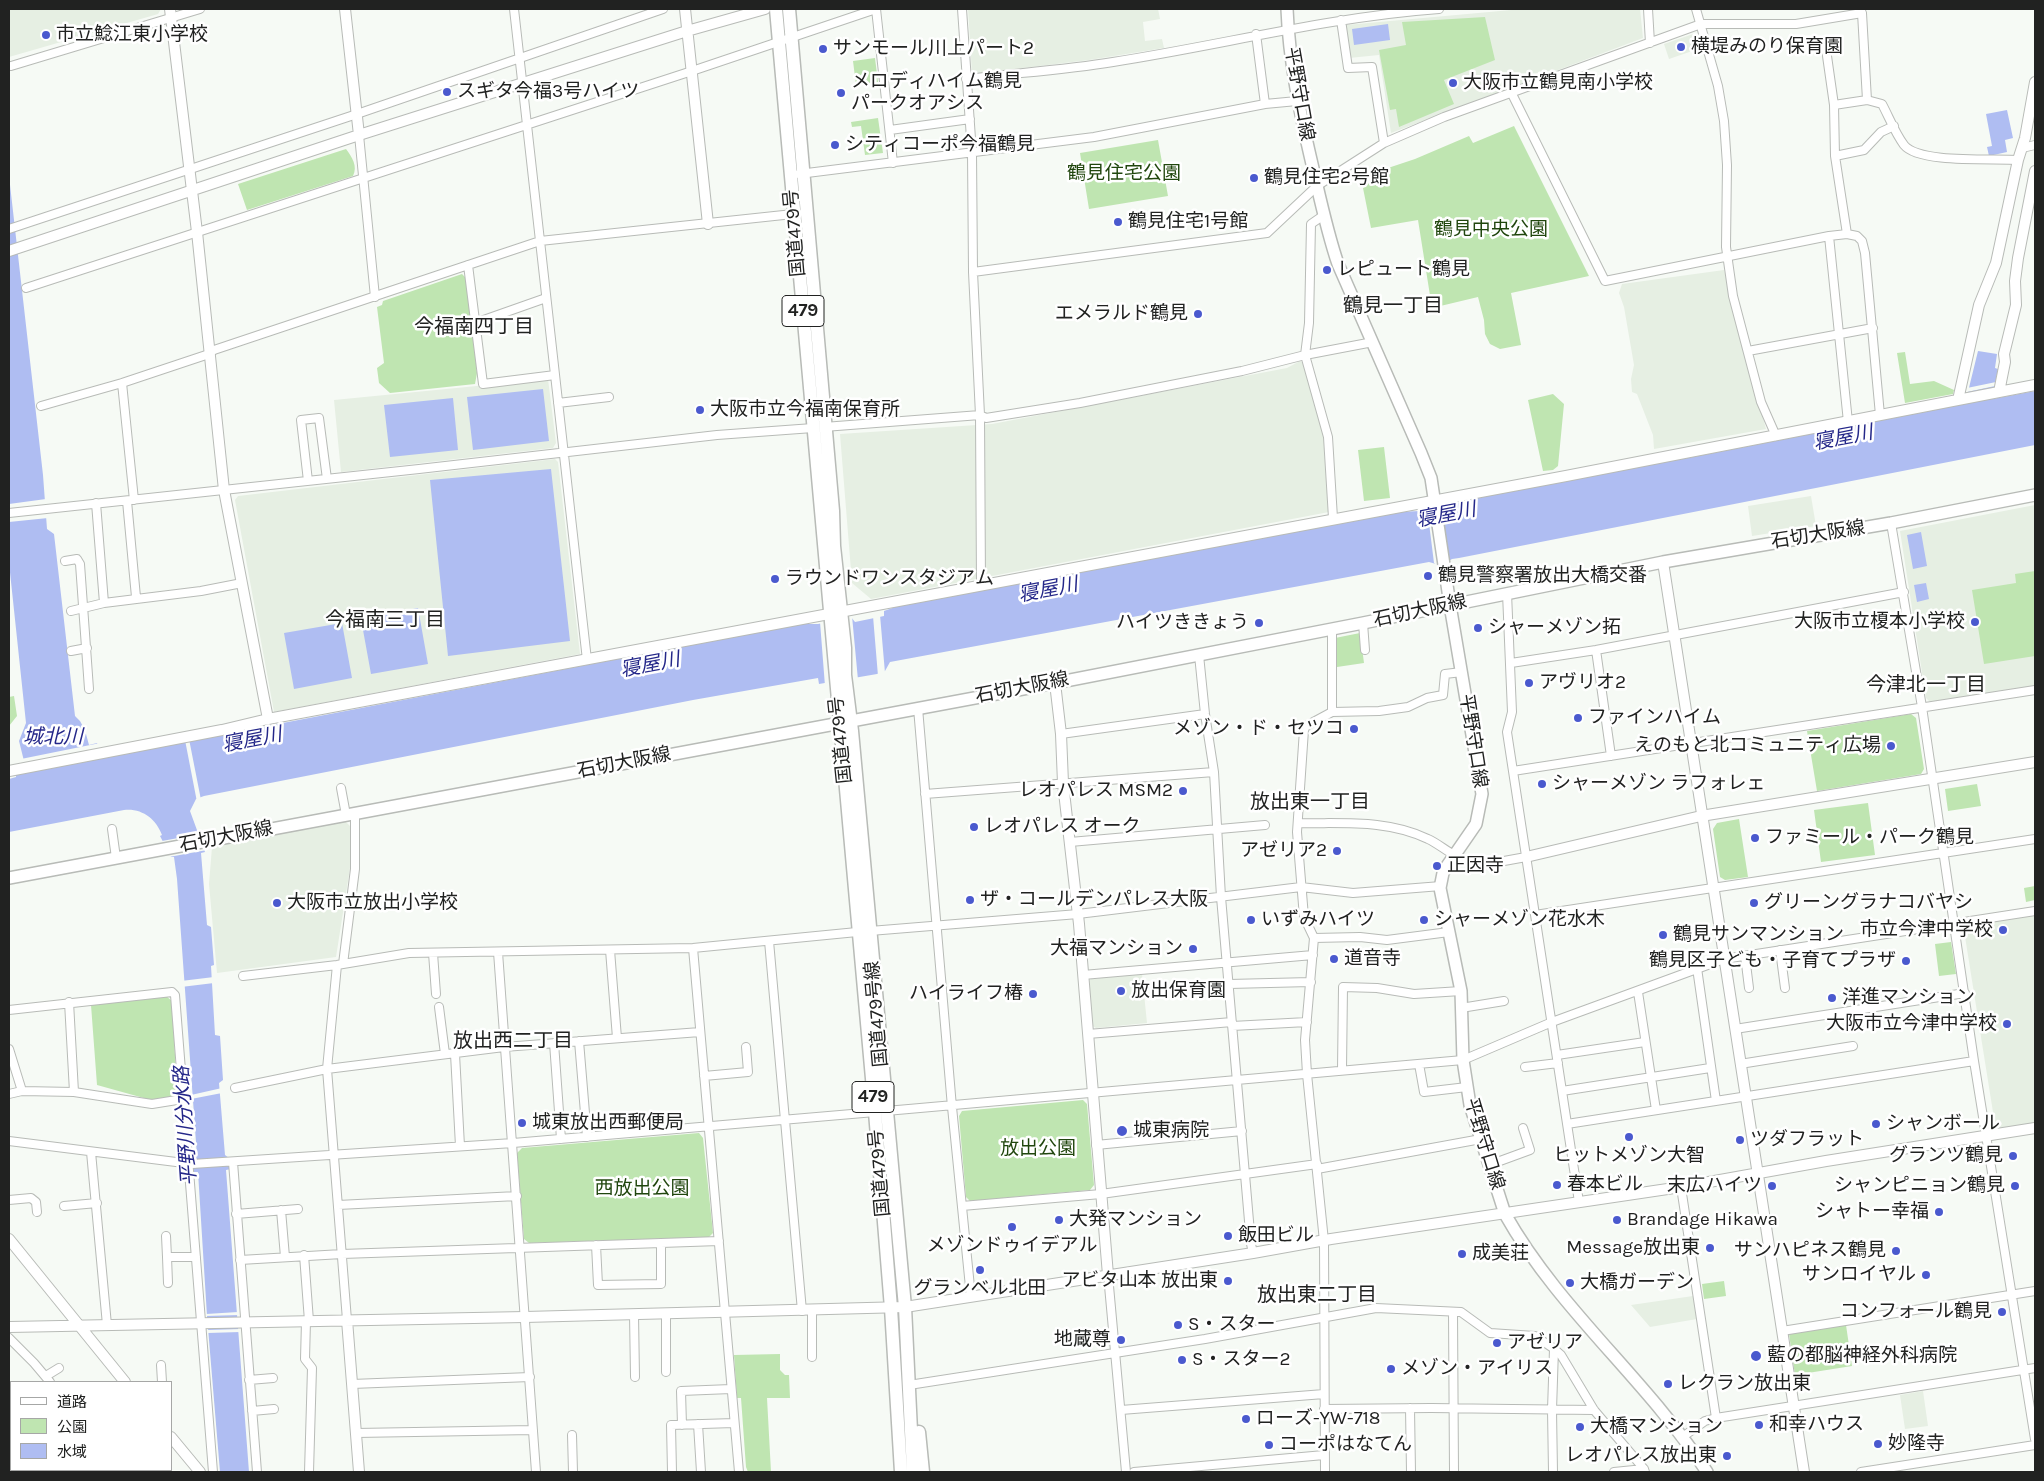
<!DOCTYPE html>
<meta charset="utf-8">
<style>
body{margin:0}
#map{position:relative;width:2044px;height:1481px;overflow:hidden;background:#f6faf5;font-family:Karla,"Noto Sans JP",sans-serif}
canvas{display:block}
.frame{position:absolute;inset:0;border:10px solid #212221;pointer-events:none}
.legend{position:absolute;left:10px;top:1381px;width:162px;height:90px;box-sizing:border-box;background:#fff;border:1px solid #a6a7a6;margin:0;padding:6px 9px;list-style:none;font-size:15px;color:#212221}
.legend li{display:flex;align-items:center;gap:10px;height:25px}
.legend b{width:25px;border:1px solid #a6a7a6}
</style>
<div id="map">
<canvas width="2044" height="1481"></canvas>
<div class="frame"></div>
<ul class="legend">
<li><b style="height:6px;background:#fff"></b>道路</li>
<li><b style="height:14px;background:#bfe5b1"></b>公園</li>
<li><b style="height:14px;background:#afbdf2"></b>水域</li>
</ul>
</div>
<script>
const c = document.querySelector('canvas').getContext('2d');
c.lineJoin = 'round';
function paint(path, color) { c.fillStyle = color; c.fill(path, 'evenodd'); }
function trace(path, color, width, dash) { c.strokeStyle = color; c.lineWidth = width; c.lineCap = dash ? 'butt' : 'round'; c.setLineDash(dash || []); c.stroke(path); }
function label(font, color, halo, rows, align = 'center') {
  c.font = font + ' Karla,"Noto Sans JP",sans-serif'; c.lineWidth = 5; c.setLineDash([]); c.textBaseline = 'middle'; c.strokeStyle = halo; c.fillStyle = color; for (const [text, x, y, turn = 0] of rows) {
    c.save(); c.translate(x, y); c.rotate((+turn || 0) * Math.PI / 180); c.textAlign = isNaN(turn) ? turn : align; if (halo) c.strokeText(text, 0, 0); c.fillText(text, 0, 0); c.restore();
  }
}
paint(new Path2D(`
 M9 9H161L158 14 9 57Z
 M968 9H1158L1160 19 1143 22 1145 41 1162 39 1164 48 1089 60 972 74Z
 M1522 9H1640L1643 38 1391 133 1379 55 1349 58 1346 25Z
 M1693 34 1698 49 1669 59 1664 44Z
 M1724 270 1766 429 1654 449 1653 435 1637 394 1632 392 1631 379 1634 365 1624 307 1619 293 1622 284Z
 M1300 361 1306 364 1323 431 1326 451 1329 512 871 599 852 583 840 434 992 424 1287 368Z
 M548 379 556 443 553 448 341 472 334 400Z
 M555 459 558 462 580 654 274 712 235 500 238 496Z
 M1811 496 1816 526 1752 536 1748 506Z
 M2035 505V686L1930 702 1926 698 1900 531Z
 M345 821 350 826V868L336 957 217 973 209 884 212 847 216 845Z
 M2035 913V1124L1996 1131 1963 924Z
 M1142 974 1147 1023 1096 1028 1091 1025 1087 982 1091 979Z
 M1693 1296 1697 1319 1650 1327 1631 1305Z
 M1923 1391 1928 1426 1905 1429 1900 1395Z`), '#e6efe3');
paint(new Path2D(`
 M1485 17 1495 60 1444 80 1454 104 1399 127 1396 109 1390 110 1379 50 1406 45 1402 22Z
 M875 58 878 82 856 85 853 61Z
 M878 118 883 153 865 155 861 126 852 127 851 122Z
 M1514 126 1589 276 1511 293 1521 345 1500 349 1490 344 1485 334 1484 320 1478 297 1432 308 1418 220 1371 228 1363 188 1385 169 1415 159 1469 136 1473 143Z
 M1158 140 1168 196 1089 209 1080 153Z
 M346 149C352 157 358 166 353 176L247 210 238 184Z
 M462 274 467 279 477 373 475 384 390 393 379 383 377 368 384 363 377 307 382 305 383 301Z
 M1905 352 1910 384 1934 381 1954 390 1953 394 1905 403 1897 353Z
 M1553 394 1564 404 1558 466 1553 470 1543 471 1528 400Z
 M1384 447 1390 498 1364 501 1358 450Z
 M2035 571V656L1984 664 1972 590 2016 583 2015 574Z
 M1360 633 1364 663 1337 667 1335 638Z
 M14 696 17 716 9 726V697Z
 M1911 714 1916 718 1924 769 1921 774 1817 791 1807 731Z
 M1977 784 1981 806 1948 811 1945 789Z
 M1868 803 1875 855 1821 862 1814 810Z
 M1739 819 1748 877 1725 880 1720 877 1713 829 1717 823Z
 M2035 886V900L2026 902 2024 888Z
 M1951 942 1956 974 1939 976 1935 944Z
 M166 996 172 1001 177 1091 174 1096 151 1100 97 1085 91 1005Z
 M1083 1100 1087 1104 1094 1185 1090 1190 970 1201 966 1197 959 1116 962 1111Z
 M699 1133 703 1138 713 1233 709 1237 529 1243 524 1239 517 1153 522 1148Z
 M1724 1281 1726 1296 1704 1299 1702 1284Z
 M1846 1325 1852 1366 1795 1375 1789 1334Z
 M780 1354V1370L785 1375H789L790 1398H767L771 1472H748L746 1467 741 1398H737L734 1355Z`), '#bfe5b1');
paint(new Path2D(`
 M1388 24 1390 40 1354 45 1352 29Z
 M2007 110 2013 138 2005 140 2007 152 1989 156 1987 147 1992 146 1986 114Z
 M9 176 43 475 47 529 54 534 75 716 80 721 86 732 84 733 86 734 89 745 97 743 101 751 110 756 801 624H818L851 617 855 622 884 616V611L901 605 1399 512 1420 511 1421 519 1444 517V515L1456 512 1455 504 1504 491 1693 457 1965 404 1978 351 1997 354 1995 368 1998 369 1992 399 2035 391V445L1459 558 1452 559 1439 567 1436 564 1429 562 890 662 885 671 877 674 819 684 818 678 693 700 204 796 196 799 190 811 205 852 201 853 207 925 211 927 214 965 211 966 215 1035 220 1036 223 1080 219 1083 225 1155 229 1158 231 1169 226 1170 249 1472H220L207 1316 198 1172H194L193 1170V1157L197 1156 177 879 174 857H171L160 836 162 835C156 819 142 808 124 810L9 832V779L16 777V771L24 761 19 741 26 723 9 563Z
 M543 389 549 441 473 450 467 397Z
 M453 398 458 450 390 457 384 405Z
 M551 469 570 641 448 656 430 480Z
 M1921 532 1927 566 1913 569 1907 535Z
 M1926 583 1929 599 1917 602 1914 585Z
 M418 608 428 664 371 674 361 619Z
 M342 623 352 678 294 689 284 633Z`), '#afbdf2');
paint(new Path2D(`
 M1996 382 1995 386 1967 392V388Z
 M46 499 48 518 9 522V504Z
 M1443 513 1449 566 1439 567 1434 563 1428 515H1441Z
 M880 615 885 673 878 676 873 616Z
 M852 616 858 680 825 686 820 622Z
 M189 739 201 800 197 802 185 740Z
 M100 743 103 750 20 766 21 759Z
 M200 834 207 850 169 857 162 841Z
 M214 977V983L181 987V981Z
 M222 1088V1093L191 1099V1095Z
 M238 1312 239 1315 206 1316V1314Z
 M240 1329V1332L208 1333V1330Z`), '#f6faf5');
const minor = new Path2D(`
 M514 9 587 660
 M876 9 893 163
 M962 9 972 153 973 272 980 415 981 585
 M1648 9 1650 43
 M1696 9 1718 86 1724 121 1727 165 1726 247 1733 296 1761 402 1776 436
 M1341 20 1348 68 1372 67 1384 143
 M1256 34 1265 104
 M1827 56 1834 105 1835 156 1847 234
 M11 66 200 9
 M966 79C1015 73 1065 70 1113 62 1222 45 1329 17 1439 9
 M1512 94 1605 281 1829 236 1847 234 1857 236 1862 241 1865 253 1880 415
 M1834 105 1867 100
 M890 130 970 119
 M359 135 375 297
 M2022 148 2035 145
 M1835 156 1864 150 1881 132 1894 126
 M799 174 1094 137 1265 104 1297 101
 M1324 215 1311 224 1309 323 1305 355 1328 437 1333 518
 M9 229 357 114 663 9
 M1829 236 1848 422
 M468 265 483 384 555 375
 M973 272 1267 233 1317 186 1384 143 1444 117 1701 24H1796L1862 13 1867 100 1882 104C1889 117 1895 133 1904 145 1919 164 1995 158 2018 160
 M26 288 692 71 876 9
 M475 323 546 298
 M1748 351 1873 328
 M122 383 134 500
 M558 403 609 397
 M41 406 122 383 209 354 214 350 540 241 793 214
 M824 427 980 415 986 418 1080 403 1242 371 1305 355 1373 342
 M308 481 301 420 319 418 327 479
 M127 501 136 597
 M96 503 104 603
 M9 513 419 469 717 435 813 428
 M1891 523 1922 707 1974 1061 2035 1439
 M65 561 77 559 80 564 89 689
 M1507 593 1512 712 1507 732 1579 1202
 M71 611 104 603 201 591 242 583
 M1363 623 1365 650
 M1596 650 1611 756
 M71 651 87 648
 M1199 655 1205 714 1214 772 1221 897 1251 1244 1253 1253
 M1511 663 1596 650 1904 592
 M918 708 952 1107 971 1297
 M1332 712V629
 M1061 734 1205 714
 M1513 771 2035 690
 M341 788 346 815
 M925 794 1214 772
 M1299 823C1342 824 1387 819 1428 839 1437 843 1445 850 1454 855
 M112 829 116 858
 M1070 842 1265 825
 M1504 861 1526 857
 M1535 915 2035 839
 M870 931 1078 914 1301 887 1353 893 1441 886
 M1314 938 1360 937 1387 940 1449 932
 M769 941 802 1311
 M693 948 739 1472
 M610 950 617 1038
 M1780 950 1785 988
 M498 952 536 1472
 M433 953 436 994
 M1745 956 1749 988
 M343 964 355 869V813
 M337 965 327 1069 347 1320
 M1697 968 1716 1101
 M1083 975 1313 955
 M243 976 337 965 409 953 693 948 857 932
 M1229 984 1311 982
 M1638 992 1656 1110
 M69 1002 74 1092
 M439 1007 445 1054
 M1461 1008 1504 1001
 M9 1010 172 992 175 995 213 1472
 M1232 1026 1307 1022
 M1735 1029 1965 993
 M1088 1034 1232 1022
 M579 1041 587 1137
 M554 1043 561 1139
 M9 1049 22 1091
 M455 1054 460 1146
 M1557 1055 1645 1042
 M1419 1064 1424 1092 1467 1087
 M1740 1064 1853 1046
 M1525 1067 1558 1063
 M1342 1070 1343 987 1377 988 1414 994 1461 991
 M704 1076 748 1072 746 1047
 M235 1088 327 1069 504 1047 700 1032
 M1562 1091 1710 1068
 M9 1094 22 1091 74 1092 152 1104 183 1099
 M886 1111 1463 1060 1552 1022 1724 959 2035 911
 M1567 1124 1974 1061
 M9 1141 192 1164 513 1143 875 1112
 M1096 1145 1242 1131
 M91 1152 107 1325
 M233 1162 257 1472
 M1489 1165 1530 1150 1523 1128
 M1317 1169 1481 1139
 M1681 1187 1716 1418
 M9 1200 31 1198 36 1202 37 1212
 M338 1205 517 1196
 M64 1206 97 1203
 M962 1206 1101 1194 1317 1164
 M281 1210 285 1257
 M236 1214 298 1209
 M166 1236 167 1257
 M596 1245 598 1285 661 1284V1243
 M304 1255 309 1321
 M240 1260 342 1254 719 1241
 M1108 1275 1126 1472
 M168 1283 167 1257H196
 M812 1311V1357
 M1453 1312 1454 1472
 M634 1314 635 1377
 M306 1321 305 1359 312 1368 309 1472
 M1782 1331 2035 1291
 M9 1338 34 1363 50 1382
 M161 1365 162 1382
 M666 1372V1314
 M46 1376 59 1368
 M249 1380 273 1378
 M352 1384 530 1377
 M909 1385 1205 1339 1376 1308 1461 1312 1490 1333 1535 1336 1553 1348 1561 1355 1594 1410 1644 1469 1645 1472
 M1410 1408 1411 1472
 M1324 1409 1431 1408 1594 1410
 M1121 1410 1324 1394
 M252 1411 274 1409
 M698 1424 701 1472
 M682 1425 681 1391 731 1389
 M356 1433 533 1430
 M572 1435 573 1472
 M1681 1438 1705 1421 1716 1418 2035 1368
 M86 1470 87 1472
 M36 1472 39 1470
 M672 1472 671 1425 734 1423
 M1134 1472 1324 1455
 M1325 1472 1324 1241 1307 1074 1305 1040 1314 938 1304 917 1297 832 1304 730 1306 726 1332 712 1379 711 1408 707 1427 698 1443 695 1445 674 1462 672
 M1553 1472 1552 1410 1554 1349
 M1614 1472 1644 1469
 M1861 1472 2035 1445`);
const tertiary = new Path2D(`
 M170 9 197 232 224 490 268 719
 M345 9 359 135
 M685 9 708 224
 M9 251 359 135 687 31 765 9
 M1999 392 2005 362 2004 354 2016 305 2015 281 2018 258 2035 171
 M1958 400 1979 305 1996 263 2018 160 2025 138 2035 82
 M1663 562 1804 1472
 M1055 683 1061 734 1063 783 1079 924 1108 1275
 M9 771 222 730 268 719 1566 476 2035 385
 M1526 857 1701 816 2035 762
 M9 1239 125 1382
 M347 1320 359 1472
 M9 1327 525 1317 905 1307 1253 1253 1331 1239 1681 1187 1826 1161 2035 1128
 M171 1437 200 1472`);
const secondary = new Path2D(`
 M1287 9C1289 61 1300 113 1312 164 1320 198 1327 232 1338 264L1421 453 1431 478 1450 605 1482 794 1476 824 1447 866 1443 873 1440 888 1461 991 1463 1060 1470 1105 1505 1214C1559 1310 1647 1380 1707 1472
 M9 878 1055 683 1363 623 1663 562 1891 523 2035 495`);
const trunk = new Path2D(`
 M776 9 875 1112 891 1308 901 1472
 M789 9 833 511 834 546 845 648V675L852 731 905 1307 913 1472
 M919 1432 923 1472`);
trace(minor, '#b8bbb7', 10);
trace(tertiary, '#b8bbb7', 12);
trace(secondary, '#b8bbb7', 14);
trace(trunk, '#b8bbb7', 15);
trace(minor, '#fff', 8);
trace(tertiary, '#fff', 10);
trace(secondary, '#fff', 11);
trace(trunk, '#fff', 12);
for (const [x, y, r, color] of [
 [46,35,5,"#4a59ce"],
 [1681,47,5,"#4a59ce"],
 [823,49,5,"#4a59ce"],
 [1453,83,5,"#4a59ce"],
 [447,92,5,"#4a59ce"],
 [841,93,5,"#4a59ce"],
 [835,145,5,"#4a59ce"],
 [1254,178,5,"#4a59ce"],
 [1118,222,5,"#4a59ce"],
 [1327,270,5,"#4a59ce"],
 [1198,314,5,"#4a59ce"],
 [700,410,5,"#4a59ce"],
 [1428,576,5,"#4a59ce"],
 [775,579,5,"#4a59ce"],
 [1975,622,5,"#4a59ce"],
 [1259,623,5,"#4a59ce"],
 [1478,628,5,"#4a59ce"],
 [1529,683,5,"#4a59ce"],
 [1578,718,5,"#4a59ce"],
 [1354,729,5,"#4a59ce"],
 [1891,746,5,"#4a59ce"],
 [1542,784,5,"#4a59ce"],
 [1183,791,5,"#4a59ce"],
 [974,827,5,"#4a59ce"],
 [1755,838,5,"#4a59ce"],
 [1337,851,5,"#4a59ce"],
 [1437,866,5,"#4a59ce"],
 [970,900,5,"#4a59ce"],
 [277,903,5,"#4a59ce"],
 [1754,903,5,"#4a59ce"],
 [1251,920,5,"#4a59ce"],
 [1424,920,5,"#4a59ce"],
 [2003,930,5,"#4a59ce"],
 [1663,935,5,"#4a59ce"],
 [1193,949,5,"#4a59ce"],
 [1334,959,5,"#4a59ce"],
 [1906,961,5,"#4a59ce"],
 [1121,991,5,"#4a59ce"],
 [1033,994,5,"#4a59ce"],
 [1832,998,5,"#4a59ce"],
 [2007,1024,5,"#4a59ce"],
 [522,1123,5,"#4a59ce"],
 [1876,1124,5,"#4a59ce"],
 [1122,1131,6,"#4a59ce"],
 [1629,1137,5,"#4a59ce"],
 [1740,1140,5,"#4a59ce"],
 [2013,1156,5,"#4a59ce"],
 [1557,1185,5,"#4a59ce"],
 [1772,1186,5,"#4a59ce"],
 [2015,1186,5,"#4a59ce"],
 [1939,1212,5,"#4a59ce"],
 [1059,1220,5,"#4a59ce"],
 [1617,1220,5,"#4a59ce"],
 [1012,1227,5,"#4a59ce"],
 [1228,1236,5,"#4a59ce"],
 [1710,1248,5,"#4a59ce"],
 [1896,1251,5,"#4a59ce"],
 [1462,1254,5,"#4a59ce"],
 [980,1270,5,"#4a59ce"],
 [1926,1275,5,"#4a59ce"],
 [1228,1281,5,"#4a59ce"],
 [1570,1283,5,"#4a59ce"],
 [2002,1312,5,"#4a59ce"],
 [1178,1325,5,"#4a59ce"],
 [1121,1340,5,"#4a59ce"],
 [1497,1343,5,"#4a59ce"],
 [1756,1356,6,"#4a59ce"],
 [1182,1360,5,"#4a59ce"],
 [1391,1369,5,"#4a59ce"],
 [1668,1384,5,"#4a59ce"],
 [1246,1419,5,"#4a59ce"],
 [1759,1425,5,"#4a59ce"],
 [1580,1427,5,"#4a59ce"],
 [1878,1444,5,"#4a59ce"],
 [1269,1445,5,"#4a59ce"],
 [1727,1456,5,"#4a59ce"]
]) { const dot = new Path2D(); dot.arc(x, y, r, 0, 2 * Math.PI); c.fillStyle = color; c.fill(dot); trace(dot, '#fff', 2); }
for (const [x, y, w] of [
 [803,311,42],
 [873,1097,42]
]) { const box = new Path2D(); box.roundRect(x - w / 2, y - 15.5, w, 31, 4); c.fillStyle = '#fff'; c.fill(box); trace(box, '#212221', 1); }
label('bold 18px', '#212221', null, [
 ["479",803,311],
 ["479",873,1097]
]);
label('19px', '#212221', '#fff', [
 ["市立鯰江東小学校",56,35],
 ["横堤みのり保育園",1691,47],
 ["サンモール川上パート2",833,49],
 ["メロディハイム鶴見",851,82],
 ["パークオアシス",851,104],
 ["大阪市立鶴見南小学校",1463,83],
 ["スギタ今福3号ハイツ",457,92],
 ["シティコーポ今福鶴見",845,145],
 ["鶴見住宅2号館",1264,178],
 ["鶴見住宅1号館",1128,222],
 ["レピュート鶴見",1337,270],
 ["エメラルド鶴見",1188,314,"right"],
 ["大阪市立今福南保育所",710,410],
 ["鶴見警察署放出大橋交番",1438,576],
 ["ラウンドワンスタジアム",785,579],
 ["大阪市立榎本小学校",1965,622,"right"],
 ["ハイツききょう",1249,623,"right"],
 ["シャーメゾン拓",1488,628],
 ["アヴリオ2",1539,683],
 ["ファインハイム",1588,718],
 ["メゾン・ド・セツコ",1344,729,"right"],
 ["えのもと北コミュニティ広場",1881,746,"right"],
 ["シャーメゾン ラフォレェ",1552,784],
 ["レオパレス MSM2",1173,791,"right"],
 ["レオパレス オーク",984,827],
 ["ファミール・パーク鶴見",1765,838],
 ["アゼリア2",1327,851,"right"],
 ["正因寺",1447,866],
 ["ザ・コールデンパレス大阪",980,900],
 ["大阪市立放出小学校",287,903],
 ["グリーングラナコバヤシ",1764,903],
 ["いずみハイツ",1261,920],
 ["シャーメゾン花水木",1434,920],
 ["市立今津中学校",1993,930,"right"],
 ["鶴見サンマンション",1673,935],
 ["大福マンション",1183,949,"right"],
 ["道音寺",1344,959],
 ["鶴見区子ども・子育てプラザ",1896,961,"right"],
 ["放出保育園",1131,991],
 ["ハイライフ椿",1023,994,"right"],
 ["洋進マンション",1842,998],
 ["大阪市立今津中学校",1997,1024,"right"],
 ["城東放出西郵便局",532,1123],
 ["シャンボール",1886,1124],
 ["城東病院",1133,1131],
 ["ツダフラット",1750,1140],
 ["ヒットメゾン大智",1629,1156,"center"],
 ["グランツ鶴見",2003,1156,"right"],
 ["春本ビル",1567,1185],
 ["末広ハイツ",1762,1186,"right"],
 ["シャンピニョン鶴見",2005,1186,"right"],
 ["シャトー幸福",1929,1212,"right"],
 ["大発マンション",1069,1220],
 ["Brandage Hikawa",1627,1220],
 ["飯田ビル",1238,1236],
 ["メゾンドゥイデアル",1012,1246,"center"],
 ["Message放出東",1700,1248,"right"],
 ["サンハピネス鶴見",1886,1251,"right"],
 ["成美荘",1472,1254],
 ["サンロイヤル",1916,1275,"right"],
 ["アビタ山本 放出東",1218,1281,"right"],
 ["大橋ガーデン",1580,1283],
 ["グランベル北田",980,1289,"center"],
 ["コンフォール鶴見",1992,1312,"right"],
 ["S・スター",1188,1325],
 ["地蔵尊",1111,1340,"right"],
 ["アゼリア",1507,1343],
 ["藍の都脳神経外科病院",1767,1356],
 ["S・スター2",1192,1360],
 ["メゾン・アイリス",1401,1369],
 ["レクラン放出東",1678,1384],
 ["ローズ-YW-718",1256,1419],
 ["和幸ハウス",1769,1425],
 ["大橋マンション",1590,1427],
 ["妙隆寺",1888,1444],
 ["コーポはなてん",1279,1445],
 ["レオパレス放出東",1717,1456,"right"]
], 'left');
label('19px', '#212221', '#fff', [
 ["平野守口線",1299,94,80],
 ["国道479号",795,233,-95],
 ["石切大阪線",1818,535,-9],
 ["石切大阪線",1420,611,-12],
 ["石切大阪線",1022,688,-11],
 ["国道479号",841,740,-96],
 ["平野守口線",1473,741,81],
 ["石切大阪線",624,763,-11],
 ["石切大阪線",226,837,-11],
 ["国道479号線",877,1014,-95],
 ["平野守口線",1484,1144,73],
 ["国道479号",880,1173,-95]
]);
label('19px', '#20460d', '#fff', [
 ["鶴見住宅公園",1124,174],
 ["鶴見中央公園",1491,230],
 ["放出公園",1038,1149],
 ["西放出公園",642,1189]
]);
label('20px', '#212221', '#fff', [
 ["鶴見一丁目",1393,306],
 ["今福南四丁目",474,327],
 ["今福南三丁目",385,620],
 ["今津北一丁目",1926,685],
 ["放出東一丁目",1310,802],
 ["放出西二丁目",513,1041],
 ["放出東二丁目",1317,1295]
]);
label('italic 20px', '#242789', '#fff', [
 ["寝屋川",1843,438,-11],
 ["寝屋川",1446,515,-11],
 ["寝屋川",1048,590,-11],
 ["寝屋川",650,665,-11],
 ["城北川",53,737],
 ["寝屋川",252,740,-11],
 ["平野川分水路",186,1126,-94]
]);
</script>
